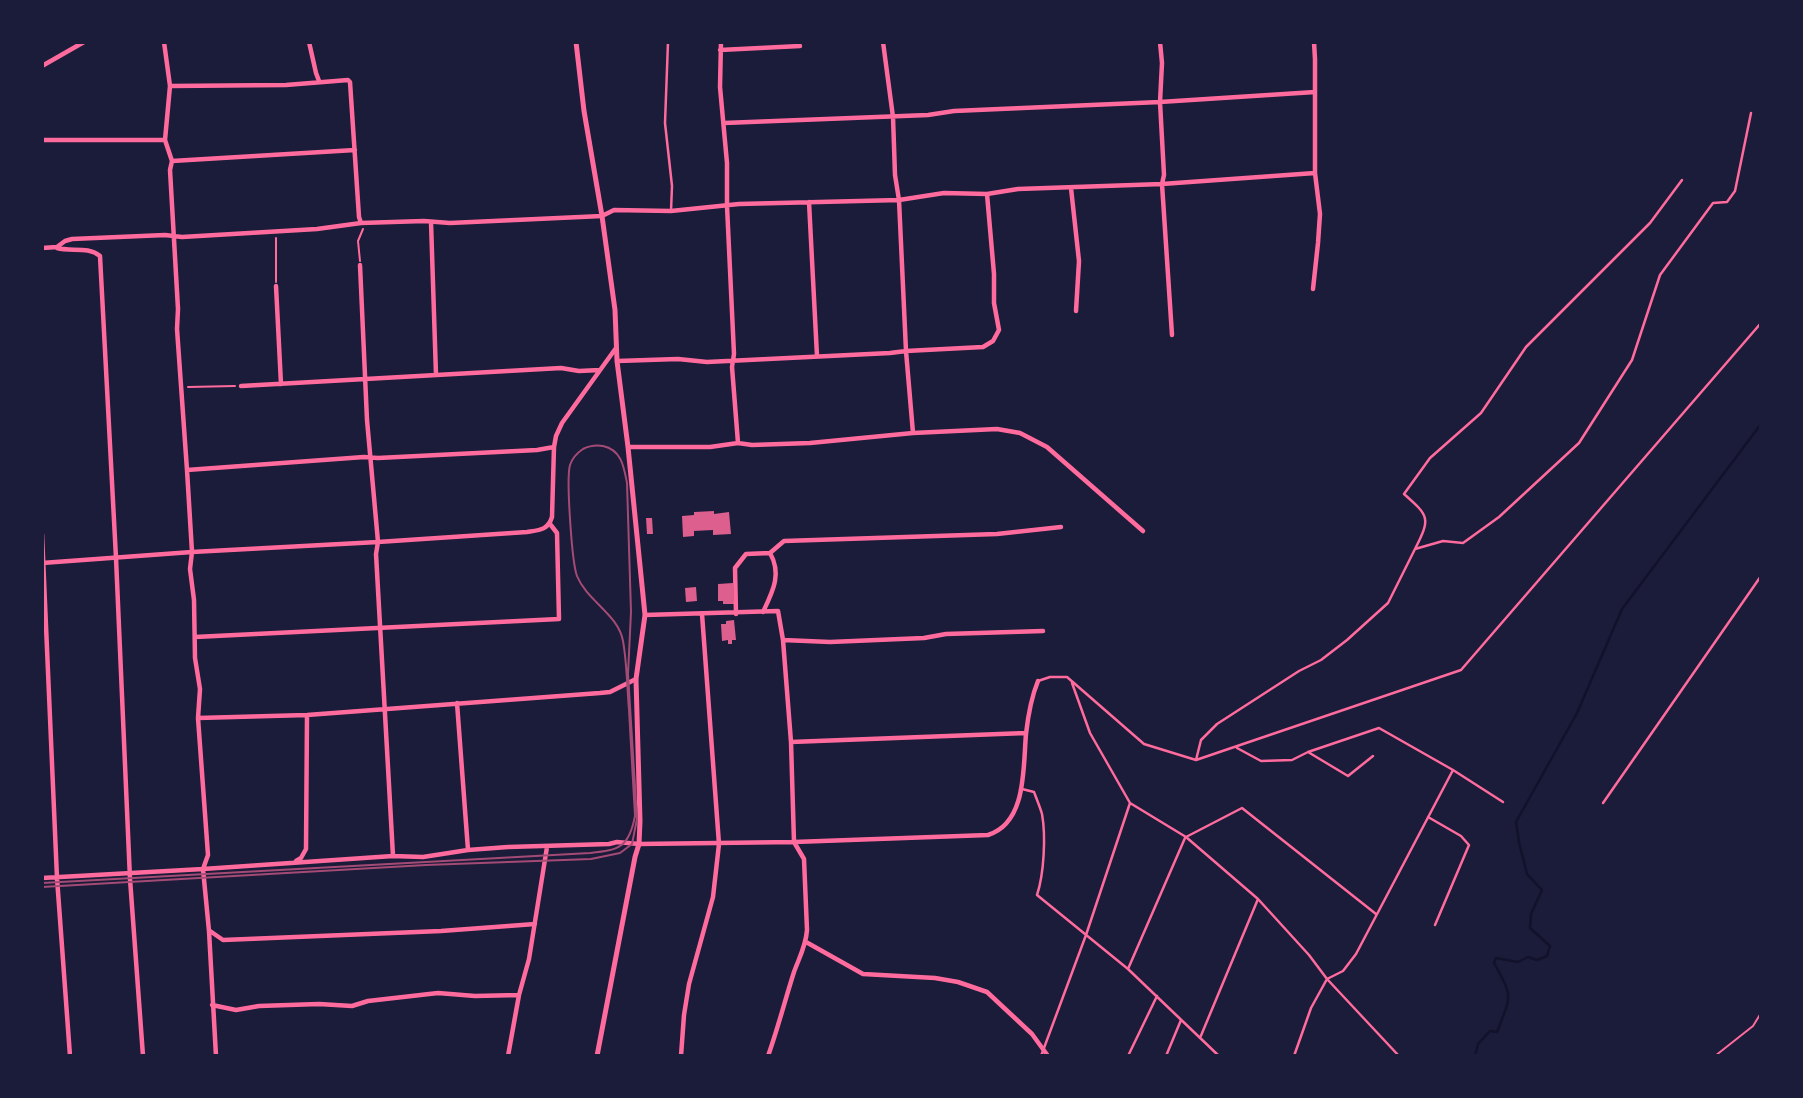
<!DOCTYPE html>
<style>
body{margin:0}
#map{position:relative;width:1803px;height:1098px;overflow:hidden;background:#1b1b3a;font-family:"Exo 2",sans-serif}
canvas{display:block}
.frame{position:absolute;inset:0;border:44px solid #1b1b3a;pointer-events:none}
</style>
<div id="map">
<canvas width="1803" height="1098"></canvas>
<div class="frame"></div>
</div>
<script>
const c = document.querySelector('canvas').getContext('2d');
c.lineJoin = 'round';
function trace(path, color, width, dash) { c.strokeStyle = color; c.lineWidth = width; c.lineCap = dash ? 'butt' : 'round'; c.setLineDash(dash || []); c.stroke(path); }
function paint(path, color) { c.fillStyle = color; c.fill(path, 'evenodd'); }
trace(new Path2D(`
 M1475 1056 1478 1044 1490 1031 1497 1032C1511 995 1514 999 1494 963L1496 958 1518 962 1528 957 1537 960 1547 956 1550 946 1530 928 1531 914 1542 890 1527 874 1519 842 1516 822 1577 713 1622 609 1761 424`), '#12122b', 2.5);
paint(new Path2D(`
 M714 511V514L729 512 731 534 713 535V530L694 531V536L683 537 682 516 694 515V512Z
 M646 518H652L653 534H647Z
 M733 583 734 604H723V601H718V584Z
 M696 587 697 601 686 602 685 588Z
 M734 620 736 640H732V644H728V640L722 641 721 624H726V621Z`), '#dd5f8e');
trace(new Path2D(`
 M360 261 358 241 363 229
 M276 282V238
 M188 387 235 386
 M1715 1056 1753 1026 1761 1013`), '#ff6b9d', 2);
trace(new Path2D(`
 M668 42 665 123 672 186 671 211
 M1415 549C1431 518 1429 516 1404 494L1430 458 1481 413 1526 347 1650 223 1682 180
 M1038 681 1050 677H1067L1144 744 1196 760 1461 670 1761 323
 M1072 683 1090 733 1130 803 1186 837 1258 899 1309 955 1327 979 1399 1056
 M1237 748 1261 761 1292 760 1308 752 1379 728 1453 770 1356 954 1343 971 1327 979
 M1308 752 1348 776 1373 756
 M1196 760 1201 740 1217 724 1299 671 1321 660 1347 640 1388 603 1415 549 1443 541 1463 543 1499 517 1579 443 1632 360 1660 275 1713 203 1727 202 1735 191 1751 113
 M1453 770 1503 802
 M1022 789 1034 792C1037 800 1040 807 1042 814 1046 836 1044 874 1037 895L1128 969 1219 1056
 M1603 803 1761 576
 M1428 817 1461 836 1469 845 1435 925
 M1186 837 1242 808 1376 914
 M1128 969 1185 838
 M1200 1038 1258 899
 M1041 1056 1086 935 1130 803
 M1128 1056 1157 996
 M1166 1056 1181 1020
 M1294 1056 1311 1008 1327 979`), '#ff6b9d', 2.5);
trace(new Path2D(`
 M164 42 170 86 165 140 172 161 170 170 178 309 177 329 187 470 192 552 190 569 194 600 195 658 200 689 198 718 208 855 203 869 209 931 216 1056
 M309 42 316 73 319 81
 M721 42 720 87 727 163V206L734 354 732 367 738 443
 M883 42 893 117 895 175 899 200 906 351 913 433
 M1160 42 1162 63 1160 102 1164 175 1162 184 1172 335
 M720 50 800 46
 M42 66 84 42
 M170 86 286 85 348 80 350 82 359 217 361 223
 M724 123 928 115 954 111 1160 102 1315 92
 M42 140H165
 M172 161 355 150
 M1071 188 1079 261 1076 311
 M809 202 817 356
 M431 222 436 375
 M42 248 57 247 65 241 72 239 165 235 182 237 317 229 361 223 424 221 450 223 602 216 614 210 671 211 739 204 899 200 944 193 987 194 1018 189 1162 184 1315 173
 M57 248C71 252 88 246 100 256L116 558 130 879 143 1056
 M360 265 367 420 378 542 376 554 393 856
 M276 286 281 384
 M1313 289 1318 243 1320 214 1315 173V59L1314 42
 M617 361 678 359 707 362 890 353 906 351 983 347 993 341 999 330 994 303V274L987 194
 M241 386 561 368 579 371 600 370
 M628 447H710L738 443 752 445 810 443 913 433 997 429 1020 433 1047 447 1143 531
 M187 470 364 457 378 458 537 450 554 447
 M42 534 57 878 70 1056
 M770 553 784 541 997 534 1061 527
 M42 563 192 552 378 542 527 532C540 530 548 530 552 517L554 447 556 436 562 423 616 348
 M763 612C773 591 782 574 770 553
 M736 614 735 568 746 554 770 553
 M645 615 778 611 783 640 791 742 794 842 804 859 807 930C806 946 799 958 794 972 785 1000 778 1028 768 1056
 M195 637 559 619 557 533 550 524
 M783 640 830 642 924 638 946 634 1043 631
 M457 703 468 850
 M198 718 307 715 600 693 610 692 636 679
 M791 742 1026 733
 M296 861 301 858 306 849 307 715
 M42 878 203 869 393 856 423 857 468 850 508 847 609 844 617 842 639 844 794 842 988 835C1027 823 1023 767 1026 734 1028 716 1031 698 1038 681
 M210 931 223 940 441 931 535 924
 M806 942 863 974 935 978 958 982 987 992 1032 1034 1048 1056
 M212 1005 236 1010 259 1006 319 1004 352 1006 368 1001 438 993 475 996 519 995
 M508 1056 519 995 529 959 547 847
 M681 1056 684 1015 689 984 713 897 719 844 702 614`), '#ff6b9d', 4.5);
trace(new Path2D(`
 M576 42 584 111 602 216 615 310 617 361 628 447 645 615 636 679 640 821 639 844 635 857 597 1056`), '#ff6b9d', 5);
trace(new Path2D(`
 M42 883 590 853C620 850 629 847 635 816 633 781 631 745 629 710 627 687 627 663 623 641 618 614 587 601 577 576 572 563 566 479 570 465 572 459 577 453 583 449 589 446 596 445 603 446 622 450 624 468 627 483L631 612 628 674 637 819 632 844 620 853 591 859 426 865 42 887`), '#a44b75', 2);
</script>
